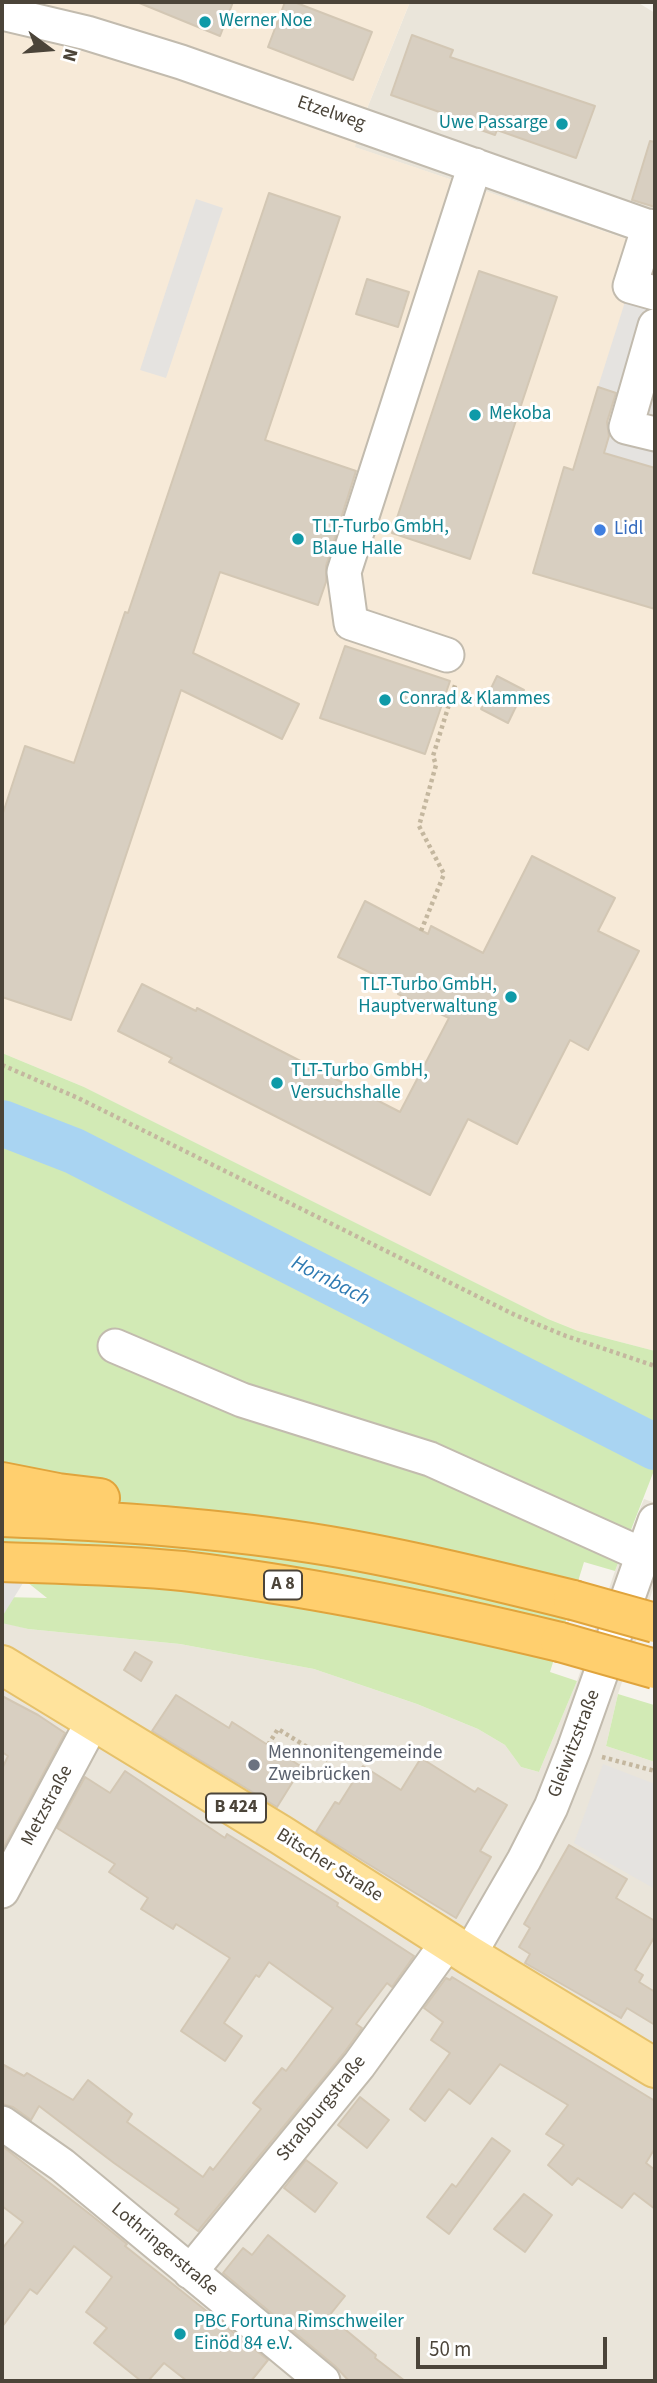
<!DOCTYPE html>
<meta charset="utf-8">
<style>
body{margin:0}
#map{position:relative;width:657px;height:2383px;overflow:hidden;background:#f6f3ec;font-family:"Source Sans 3",sans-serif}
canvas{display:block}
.frame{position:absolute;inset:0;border:4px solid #4b4439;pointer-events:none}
.north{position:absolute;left:14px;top:14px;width:70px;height:70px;-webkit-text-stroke:5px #fff;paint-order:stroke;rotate:106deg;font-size:19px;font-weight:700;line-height:28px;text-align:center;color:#4b4439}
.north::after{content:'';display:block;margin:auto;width:24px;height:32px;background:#4b4439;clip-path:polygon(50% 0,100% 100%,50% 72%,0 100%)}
.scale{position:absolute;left:416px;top:2337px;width:191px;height:32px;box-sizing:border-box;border:4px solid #4b4439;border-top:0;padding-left:9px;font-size:21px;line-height:24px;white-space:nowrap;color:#4b4439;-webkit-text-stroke:5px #fff;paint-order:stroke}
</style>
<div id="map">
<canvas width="657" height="2383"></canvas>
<div class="frame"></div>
<div class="north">N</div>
<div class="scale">50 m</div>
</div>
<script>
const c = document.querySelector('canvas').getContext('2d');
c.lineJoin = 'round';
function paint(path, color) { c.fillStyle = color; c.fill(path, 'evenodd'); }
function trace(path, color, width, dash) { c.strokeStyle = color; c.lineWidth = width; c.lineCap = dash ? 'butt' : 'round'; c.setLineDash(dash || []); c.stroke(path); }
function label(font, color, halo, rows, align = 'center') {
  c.font = font + ' "Source Sans 3",sans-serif'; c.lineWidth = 6; c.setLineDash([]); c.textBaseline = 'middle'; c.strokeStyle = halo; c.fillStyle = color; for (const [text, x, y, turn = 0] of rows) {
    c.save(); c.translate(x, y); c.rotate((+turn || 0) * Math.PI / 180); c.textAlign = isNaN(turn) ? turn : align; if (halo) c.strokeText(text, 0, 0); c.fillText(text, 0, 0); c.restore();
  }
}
paint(new Path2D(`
 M410 2H637L655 13V251L627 239 354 147 368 106Z
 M644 1499 655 1503V1583L618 1694 606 1746 655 1762V2381H2V1622L28 1629 180 1644 314 1669 417 1704 478 1729 505 1745 521 1767 539 1772 577 1681 615 1571Z`), '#eae5da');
paint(new Path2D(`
 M2 2H410L368 106 355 147 627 239 655 251V1351L578 1331 548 1319 84 1087 2 1053Z`), '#f7ead8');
paint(new Path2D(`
 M2 1053 84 1087 548 1319 578 1331 655 1351V1468L615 1571 584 1562 550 1672 577 1681 539 1772 521 1767 505 1745 478 1729 417 1704 314 1669 180 1644 28 1629 2 1623V1597L47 1598 2 1562Z
 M618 1694 654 1705 655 1702V1762L606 1746Z`), '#d2eab5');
paint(new Path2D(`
 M196 199 223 208 166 378 140 370Z
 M655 260V468L604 453 621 395 598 387 630 286Z
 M2 1568 23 1583 2 1617Z
 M603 1764 655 1784V1889L574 1843Z`), '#e5e3e0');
trace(new Path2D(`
 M2 1123 74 1151 655 1447`), '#a9d4f2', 46);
const building = new Path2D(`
 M137 2H233L220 36Z
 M285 2H294L372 32 353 80 268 47Z
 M412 35 453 50 450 57 595 106 576 158 497 130 495 135 447 118 448 115 391 95Z
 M650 141 655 142V207L632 200Z
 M269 193 340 217 265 440 356 471 326 566V582L318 605 220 572 193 653 299 704 282 739 181 690 71 1020 2 997V816L25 746 74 763 125 612 128 613Z
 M479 271 557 297 470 559 392 533Z
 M367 279 409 292 398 327 356 314Z
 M598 387 616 393 607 422 609 436 604 453 655 468V609L533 573 564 467 573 470Z
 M345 646 450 681 425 754 320 718Z
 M497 676 524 690 508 723 481 709Z
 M532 856 615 898 598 931 639 951 588 1050 570 1040 517 1144 468 1119 430 1195 169 1062 172 1058 118 1031 142 984 196 1011 197 1008 400 1112 449 1018 398 994 400 987 338 957 365 901 428 934 431 926 483 953Z
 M135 1652 152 1662 141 1681 124 1670Z
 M176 1695 229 1728 232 1722 302 1767 277 1807 152 1731Z
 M2 1696 38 1715 65 1733 2 1851V1769L8 1756 2 1752Z
 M421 1758 475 1792 478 1788 507 1805 480 1851 491 1857 456 1918 316 1832 335 1802 339 1804 363 1766 401 1790Z
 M125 1771 225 1838 227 1834 338 1903 337 1906 414 1956 392 1987 387 1983 356 2024 362 2028 344 2053 198 2231 175 2214 179 2209 114 2163 39 2106 31 2120 13 2107 2 2104V2064L24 2076 27 2073 73 2100 88 2080 132 2114 127 2122 203 2177 210 2167 213 2170 261 2109 253 2103 282 2068 286 2071 333 2008 269 1962 259 1977 256 1975 224 2023 242 2036 225 2061 181 2031 230 1958 176 1924 173 1929 141 1909 148 1898 109 1872 115 1864 57 1828 85 1777 110 1793Z
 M569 1845 627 1879 616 1898 655 1921V1936L635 1970 643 1975 639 1982 655 1992V2025L627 2008 621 2018 525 1963 530 1954 519 1947 530 1928 524 1924Z
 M452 1977 655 2101V2148L646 2163 655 2170V2209L634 2193 622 2208 578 2178 572 2185 548 2165 564 2145 546 2134 568 2105 500 2064 470 2104 449 2089 425 2121 410 2109 450 2053 431 2040 443 2022 424 2008 446 1978 450 1980Z
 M360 2097 389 2120 367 2148 338 2125Z
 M492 2138 510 2151 449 2234 427 2217 452 2184 456 2187Z
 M2 2146 91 2215 127 2244 125 2246 268 2360 251 2381H187L164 2363 148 2381H141L94 2343 107 2328 86 2312 112 2277 74 2246 37 2294 30 2289 2 2327V2249L23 2222 2 2206Z
 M306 2160 337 2183 315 2212 284 2188Z
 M524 2194 552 2215 525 2252 494 2229Z
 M268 2235 345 2296 329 2316 376 2355 375 2358 405 2381H349L335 2366 223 2273 243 2248 252 2255Z`);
paint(building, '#d8cfc1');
trace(building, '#d3c7b4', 2);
const minor = new Path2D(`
 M2 13 87 33 181 62 655 229
 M649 226 630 286 655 293
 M655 326 626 427 655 434
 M447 655 351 623 344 572 475 165
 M115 1346 242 1400 430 1459 643 1555
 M2 1891 93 1721
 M469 1955 524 1860 551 1807 574 1749 655 1521
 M2 2123 62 2165 323 2381
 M190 2272 359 2065 448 1942`);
const major = new Path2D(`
 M2 1665 281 1835 469 1955 655 2068`);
const highway = new Path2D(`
 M2 1482 58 1493 100 1498
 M2 1517C111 1521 221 1528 329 1546 411 1560 492 1580 573 1600
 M2 1562C62 1564 123 1565 183 1571 310 1586 435 1612 560 1642`);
trace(minor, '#c2bbae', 37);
trace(major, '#e6c16a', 42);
trace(highway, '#e0a43c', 42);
trace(new Path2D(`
 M421 931 444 874 419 826 436 765 433 756 456 682
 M2 1065 78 1098 515 1315 566 1336 655 1366
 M268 1745 278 1729 328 1760
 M602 1757 655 1771`), '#c4b79f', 4.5, [3.5, 3.5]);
trace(minor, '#fff', 33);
trace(major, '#ffe39c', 38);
trace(highway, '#ffcf6e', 38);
const highwayBridge = new Path2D(`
 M573 1600 655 1623
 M560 1642 655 1669`);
trace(highwayBridge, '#e0a43c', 42, []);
trace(highwayBridge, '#ffcf6e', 38);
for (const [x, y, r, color] of [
 [205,22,7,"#0f9aa8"],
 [562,124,7,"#0f9aa8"],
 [475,415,7,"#0f9aa8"],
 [600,530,7,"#3f7fe0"],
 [298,539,7,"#0f9aa8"],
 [385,700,7,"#0f9aa8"],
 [511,997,7,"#0f9aa8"],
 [277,1083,7,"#0f9aa8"],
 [254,1765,7,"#6b7280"],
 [180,2334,7,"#0f9aa8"]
]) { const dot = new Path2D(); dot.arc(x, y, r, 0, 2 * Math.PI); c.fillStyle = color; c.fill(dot); trace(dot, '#fff', 2.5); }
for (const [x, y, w] of [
 [283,1585,38],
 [236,1808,60]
]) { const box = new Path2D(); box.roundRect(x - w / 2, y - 14.5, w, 29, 5); c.fillStyle = '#fff'; c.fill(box); trace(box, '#4b4439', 2); }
label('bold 18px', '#4b4439', null, [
 ["A 8",283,1585],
 ["B 424",236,1808]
]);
label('19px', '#0d838f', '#fff', [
 ["Werner Noe",219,22],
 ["Uwe Passarge",548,124,"right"],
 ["Mekoba",489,415],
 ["TLT-Turbo GmbH,",312,528],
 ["Blaue Halle",312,550],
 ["Conrad & Klammes",399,700],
 ["TLT-Turbo GmbH,",497,986,"right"],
 ["Hauptverwaltung",497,1008,"right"],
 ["TLT-Turbo GmbH,",291,1072],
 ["Versuchshalle",291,1094],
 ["PBC Fortuna Rimschweiler",194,2323],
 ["Einöd 84 e.V.",194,2345]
], 'left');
label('19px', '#4b4439', '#fff', [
 ["Etzelweg",331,114,19],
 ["Gleiwitzstraße",575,1744,-69],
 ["Metzstraße",48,1806,-62],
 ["Bitscher Straße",329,1866,32],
 ["Straßburgstraße",322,2109,-51],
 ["Lothringerstraße",164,2250,40]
]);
label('19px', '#366cbe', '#fff', [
 ["Lidl",614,530]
], 'left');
label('19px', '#5b616d', '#fff', [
 ["Mennonitengemeinde",268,1754],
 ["Zweibrücken",268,1776]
], 'left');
label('italic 21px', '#2e7ab2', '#fff', [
 ["Hornbach",330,1282,27]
]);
</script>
